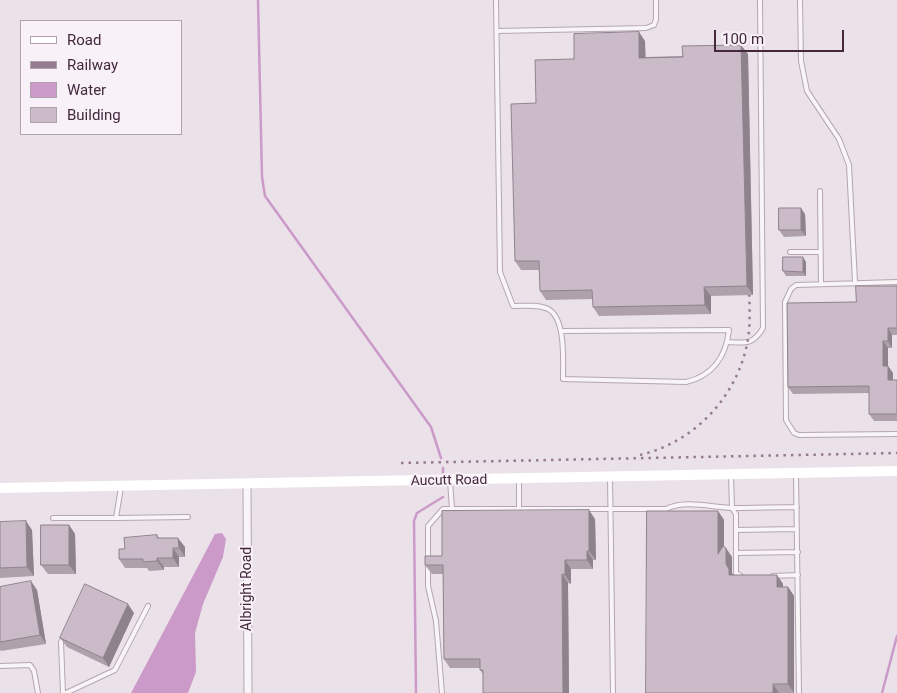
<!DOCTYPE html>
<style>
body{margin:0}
#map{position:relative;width:897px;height:693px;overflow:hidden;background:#ebe1e9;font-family:Roboto,sans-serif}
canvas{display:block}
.legend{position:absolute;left:20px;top:20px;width:162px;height:115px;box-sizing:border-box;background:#f8f1f7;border:1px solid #b0a1ad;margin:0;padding:6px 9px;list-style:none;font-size:15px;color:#43283e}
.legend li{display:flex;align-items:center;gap:10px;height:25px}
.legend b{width:25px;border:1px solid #b0a1ad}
.scale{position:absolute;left:714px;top:30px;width:130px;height:22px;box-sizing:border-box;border:2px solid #43283e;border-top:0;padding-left:6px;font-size:15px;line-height:18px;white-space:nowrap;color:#43283e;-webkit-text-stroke:4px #f8f1f7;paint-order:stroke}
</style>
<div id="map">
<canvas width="897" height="693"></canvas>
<ul class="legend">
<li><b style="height:6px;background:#fff"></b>Road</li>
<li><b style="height:6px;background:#957a90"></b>Railway</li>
<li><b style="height:14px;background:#cc9ac9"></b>Water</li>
<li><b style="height:14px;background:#cbbbc8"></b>Building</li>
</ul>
<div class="scale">100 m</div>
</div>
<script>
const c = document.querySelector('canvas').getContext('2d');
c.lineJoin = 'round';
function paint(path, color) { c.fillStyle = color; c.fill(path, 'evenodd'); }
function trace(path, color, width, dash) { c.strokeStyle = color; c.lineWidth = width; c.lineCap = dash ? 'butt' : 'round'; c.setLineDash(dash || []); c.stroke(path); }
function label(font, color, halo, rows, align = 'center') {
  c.font = font + ' Roboto,sans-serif'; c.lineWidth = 4; c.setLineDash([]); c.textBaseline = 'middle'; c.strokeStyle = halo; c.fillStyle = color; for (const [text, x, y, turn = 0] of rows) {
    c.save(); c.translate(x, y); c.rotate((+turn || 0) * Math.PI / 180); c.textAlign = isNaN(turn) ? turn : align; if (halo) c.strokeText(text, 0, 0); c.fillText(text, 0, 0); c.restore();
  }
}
paint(new Path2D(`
 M222 533 226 539 223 557 203 604 195 633 196 672 188 693H131L215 534Z`), '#cc9ac9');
trace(new Path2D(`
 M258 0 262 177 265 196 431 427 441 458
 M443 468V473
 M416 693 414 521 417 513 443 497
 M882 693 897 636`), '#cc9ac9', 2.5);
const lane = new Path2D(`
 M496 0 500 272 513 306C524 306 538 304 548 309 566 318 563 361 563 379L686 382C712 376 726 357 729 330L561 331
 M800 0 801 61 807 91 839 139 849 165 855 282
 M497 31 646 28 654 25 656 19V0
 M820 191 821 284
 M790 252H820
 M897 282 796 285 791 289 785 302 786 420 794 433 799 435 897 434
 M727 342C746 343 753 345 763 328L760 0
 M796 473 799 693
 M731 475 732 508 736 514V573L741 576
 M610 477 613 693
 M519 479V509
 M450 481 452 509
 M53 518H116L121 487
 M116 518 188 517
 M736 530 797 529
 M736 553 798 552
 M773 576 798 575
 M0 666 30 665 34 671 38 693
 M63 693 61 642 64 636
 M66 693 115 670 148 606
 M442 693 436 621 428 586V526L443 509H666C686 499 713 508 735 508 755 508 776 507 797 507`);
const street = new Path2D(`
 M247 485 248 693`);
trace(lane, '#b5a6b2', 6);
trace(street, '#b5a6b2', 9);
trace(lane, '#f9f4f8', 4);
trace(street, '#f9f4f8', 7);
trace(new Path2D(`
 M0 488 897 471`), '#fff', 10);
trace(new Path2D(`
 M640 455C696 442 739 394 748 339 751 320 749 300 749 281
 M401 463 897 453`), '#957a90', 2.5, [2.5, 5]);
paint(new Path2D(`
 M645 41V57L748 54 753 295 711 296V314L599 316 593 307V299L546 300 540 291V270H521L515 261 574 59Z
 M805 214 806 236 784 237 779 230Z
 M806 262V276H786L783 271Z
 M897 286V335H892V348H888V366L893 373V380H897V421H874L869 414V393L793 394 788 387Z
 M718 511 724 520V547L732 557V573L733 575H777L783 584V587H788L794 596V693H646Z
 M595 519 596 560H593V569H571V584L568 583 569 693H483V674L480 670V668H450L444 659 443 574H432L425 565 442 556Z
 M0 522 32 530 34 576 0 578Z
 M69 525 75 534 76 574H48L41 565Z
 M157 535 159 538 185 547V557H179V567H164V570L149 571 147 568H125L119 559 125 549Z
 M0 587 37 590 46 644 1 651 0 650Z
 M134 613 109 667 67 647 60 638Z`), '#afa1ac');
paint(new Path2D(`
 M639 32 645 41 646 67 639 58Z
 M741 45 748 54 753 295 747 286Z
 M801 208 805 214 806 236 801 230Z
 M803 257 806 262V276L803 272Z
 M704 287 711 296V314L705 305Z
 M888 328 892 335V348L888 341Z
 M883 341 888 348V373L883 366Z
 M888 366 893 373V387L888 380Z
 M589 510 595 519 596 560 589 551Z
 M718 511 724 520V563L718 554Z
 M26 521 32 530 34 576 27 567Z
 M69 525 75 534 76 574 69 565Z
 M178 538 185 547V557L179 548Z
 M173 548 179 557V567L173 558Z
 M726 548 732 557V573L735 578 729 575 726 564Z
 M587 551 593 560V569L587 560Z
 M157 558 164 567V570L157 561Z
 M565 560 571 569V584L565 575Z
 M562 574 568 583 569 693H563Z
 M777 575 783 584V596L777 587Z
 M31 581 37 590 46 644 40 635Z
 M788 587 794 596V693L788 684Z
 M128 604 134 613 109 667 103 658Z
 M773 684 779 693H773Z`), '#8e838c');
const building = new Path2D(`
 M639 32V58L683 57 682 46 741 45 747 286 704 287 705 305 593 307 592 290 540 291 539 261H515L511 104 536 103 535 60 574 59V34Z
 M779 208H801V230H779Z
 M783 257H803V272L783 271Z
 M856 286H897V328H888V341H883V366H888V380H897V414H869V386L788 387 787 303 856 302Z
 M589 510V551H587V560H565V575L562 574 563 693H483V670H480V659H444L443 565H425V556H442V511Z
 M647 511H718V554L723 546 726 548V564L729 569V575H777V587H788V684H773V693H646Z
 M26 521 27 567 0 568V522Z
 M41 525H69V565H41Z
 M157 535V538H178L179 548H173V558H157V561L143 562V559H119V549H125L124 538Z
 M31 581 40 635 0 642V587Z
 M85 584 128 604 103 658 60 638Z`);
paint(building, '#cbbbc8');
trace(building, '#8e838c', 1);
label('14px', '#43283e', '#f8f1f7', [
 ["Aucutt Road",449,481,-1],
 ["Albright Road",247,589,-90]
]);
</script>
